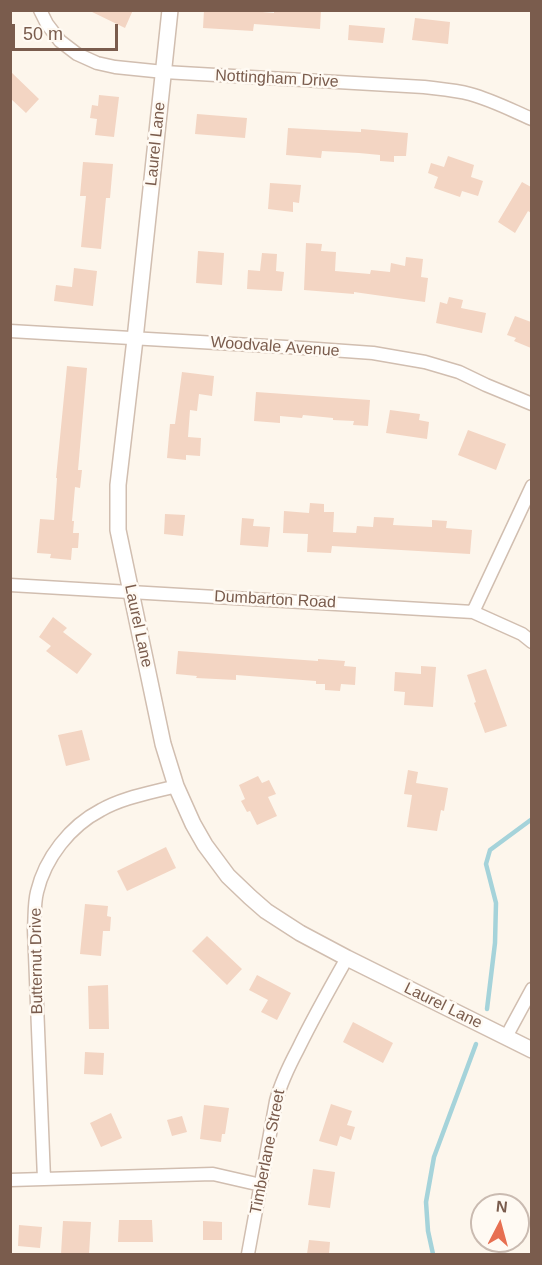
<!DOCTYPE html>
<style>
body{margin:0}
#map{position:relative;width:542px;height:1265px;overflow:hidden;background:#fdf6ec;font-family:Arial,sans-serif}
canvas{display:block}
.frame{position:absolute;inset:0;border:12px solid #7a5c4d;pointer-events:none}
.north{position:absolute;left:470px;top:1193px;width:60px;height:60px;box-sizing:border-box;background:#fffaf3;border:2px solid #cabbb1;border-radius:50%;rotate:6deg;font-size:16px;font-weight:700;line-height:24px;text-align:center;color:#7a5c4d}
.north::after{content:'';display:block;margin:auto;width:21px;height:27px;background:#e76f51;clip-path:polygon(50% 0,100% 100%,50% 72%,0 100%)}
.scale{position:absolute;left:12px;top:24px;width:106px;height:27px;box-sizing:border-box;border:3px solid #7a5c4d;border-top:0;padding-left:8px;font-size:18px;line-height:21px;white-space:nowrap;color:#7a5c4d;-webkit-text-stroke:4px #fffaf3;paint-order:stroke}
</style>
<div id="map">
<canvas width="542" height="1265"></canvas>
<div class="frame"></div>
<div class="north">N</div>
<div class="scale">50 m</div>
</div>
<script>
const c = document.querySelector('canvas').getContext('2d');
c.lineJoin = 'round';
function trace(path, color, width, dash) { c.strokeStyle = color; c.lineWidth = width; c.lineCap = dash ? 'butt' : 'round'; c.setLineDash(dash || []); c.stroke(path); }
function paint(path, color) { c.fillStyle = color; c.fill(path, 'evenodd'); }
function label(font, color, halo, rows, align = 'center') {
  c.font = font + ' Arial,sans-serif'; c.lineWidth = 5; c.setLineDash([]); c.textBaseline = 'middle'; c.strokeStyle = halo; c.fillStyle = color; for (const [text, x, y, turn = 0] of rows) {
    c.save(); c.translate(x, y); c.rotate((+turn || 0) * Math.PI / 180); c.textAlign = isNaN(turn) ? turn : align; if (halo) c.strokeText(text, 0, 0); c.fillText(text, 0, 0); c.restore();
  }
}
trace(new Path2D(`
 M487 1009 495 943 496 903 486 864 490 850 532 819
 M433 1254 428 1231 426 1202 434 1157 476 1044`), '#a5d3da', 4.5);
paint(new Path2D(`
 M88 10H133L125 28Z
 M204 10H239L274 13V10H321L320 29 254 24 253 31 203 28Z
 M415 18 450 22 448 44 412 40Z
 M349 25 385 28 383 43 348 40Z
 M10 71 39 99 26 113 10 98Z
 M99 95 119 97 114 137 95 135 97 119 90 118 92 105 98 106Z
 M197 114 247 118 245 138 195 134Z
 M288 128 361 132V129L408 133 406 156H394V162L380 161V155L359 153 322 151 321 158 286 155Z
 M448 156 474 165 471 177 483 181 478 196 462 191 460 197 434 188 438 177 428 173 431 163 444 167Z
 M83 162 113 164 110 198H106L101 249 81 247 86 196H80Z
 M522 182 531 187V213L528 211 515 233 498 222Z
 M270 183 301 185 299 203 293 202V212L268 209Z
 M306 243 322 244 321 251 336 252 335 271 370 274 371 270 390 272 391 263 405 266 406 257 423 259 421 277 428 278 425 302 354 292V294L304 290Z
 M198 251 224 253 222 285 196 283Z
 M262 253 277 254 276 271 284 272 282 291 247 289 248 270 260 271Z
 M74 268 97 271 93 306 54 301 56 285 72 287Z
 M449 297 463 300 461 308 486 313 482 333 436 323 440 302 447 304Z
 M515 316 531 322V348L514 341 516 338 507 335Z
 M67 366 87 368 78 470H82L80 488 75 487 72 521H74L73 533H79L78 548H72L71 560 50 558 51 554 37 553 40 519 54 520 57 478H56Z
 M182 372 214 376 212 396 199 394 197 411 190 410 188 437 201 438 200 456 186 455V460L167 458 170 424H175Z
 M256 392 370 400 368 426 353 425 354 421 333 420V418L303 415 302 418 280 416V423L254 421Z
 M390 410 420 414 419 420 429 422 427 439 386 433Z
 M468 430 506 444 496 470 458 455Z
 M310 503 324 504V512H334L333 532 356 533 357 526 373 527 374 517 394 518 393 525 432 527V520L447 521 446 528 472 530 470 554 332 546 331 553 307 552 308 534 283 533 284 511 309 513Z
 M165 514 185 515 183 536 164 534Z
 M242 518 254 519 253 526 270 527 268 547 240 545Z
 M53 617 67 628 63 632 92 654 77 674 46 651 51 646 39 637Z
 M178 651 318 661V659L345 661 344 666 356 667 355 685 341 684 340 691 325 690V684H316V681L236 675V680L196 678 197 676 176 674Z
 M421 666 436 667 433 707 404 705 405 692 394 691 395 672 421 674Z
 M486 669 507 726 485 733 474 703 476 702 467 675Z
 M82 730 90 760 66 766 58 735Z
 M408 770 418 772 416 783 448 788 444 811 441 810 437 831 407 827 412 795 404 794Z
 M258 776 262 783 269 780 276 794 268 797 277 816 257 825 250 811 247 812 241 801 245 799 239 785Z
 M166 847 176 868 127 891 117 871Z
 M85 904 108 906 107 916 111 917 110 931H103L101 956 80 954Z
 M207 936 242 969 227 985 192 951Z
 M257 975 291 993 277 1020 261 1012 268 1000 249 990Z
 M108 985 109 1029H89L88 986Z
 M353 1022 393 1043 383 1063 343 1042Z
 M85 1052 104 1053 103 1075 84 1074Z
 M331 1104 352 1111 347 1125 355 1127 351 1140 340 1136 337 1146 319 1141Z
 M204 1105 229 1108 225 1134H222L221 1142 200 1139Z
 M111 1113 122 1138 101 1147 90 1123Z
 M182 1116 187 1132 172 1136 167 1120Z
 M313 1169 335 1172 330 1208 308 1205Z
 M119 1220H152L153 1242H118Z
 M63 1221 91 1222 89 1254H61Z
 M203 1221 222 1222V1240H203Z
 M19 1225 42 1227 40 1248 18 1246Z
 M309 1240 330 1242 329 1254H307Z`), '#f3d5c3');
const minor = new Path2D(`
 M40 10 47 24 60 41 77 54 97 63 115 67 164 72 424 87C440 89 455 90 470 94 492 100 511 110 532 119
 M10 331 303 348 373 353 425 362 459 372 486 385 532 404
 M10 585 473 612 522 634 532 642
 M473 612 532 486
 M506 1037 532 989
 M44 1179 34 929C35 916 34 904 37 892 45 858 70 826 101 810 124 797 151 793 176 786
 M10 1180 213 1174 261 1185
 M248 1254 276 1101C281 1082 289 1066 298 1049 313 1018 330 988 347 958`);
const tertiary = new Path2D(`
 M170 10 135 339 118 485V530L163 744 176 786 193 824 205 845 228 876 250 897 266 911 300 933 347 958 532 1050`);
trace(minor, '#d1beb0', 15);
trace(tertiary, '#d1beb0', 18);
trace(minor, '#fff', 12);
trace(tertiary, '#fff', 15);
label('16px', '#7a5c4d', '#fffaf3', [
 ["Nottingham Drive",277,79,3],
 ["Laurel Lane",156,144,-84],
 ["Woodvale Avenue",275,347,4],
 ["Dumbarton Road",275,600,3],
 ["Laurel Lane",138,626,78],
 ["Butternut Drive",37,961,-91],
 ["Laurel Lane",443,1006,26],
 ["Timberlane Street",268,1152,-79]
]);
</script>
